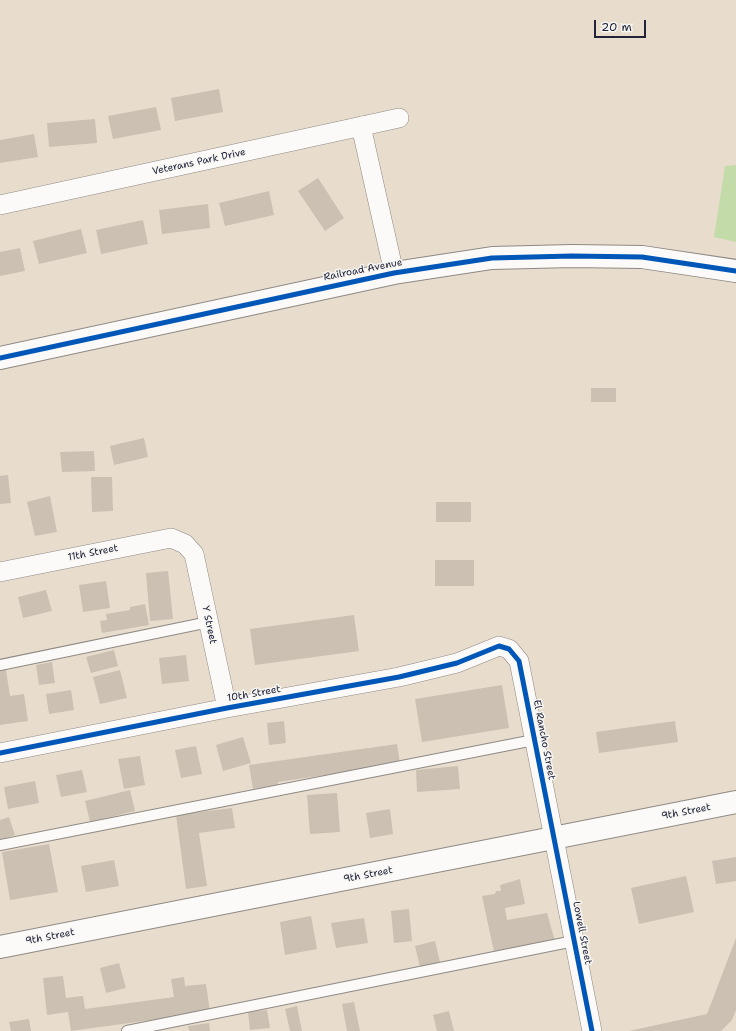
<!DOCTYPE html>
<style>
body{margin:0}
#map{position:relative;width:736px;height:1031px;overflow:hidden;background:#e8ddcd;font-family:"Shantell Sans",sans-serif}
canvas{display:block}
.scale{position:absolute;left:594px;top:20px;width:52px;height:18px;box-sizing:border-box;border:2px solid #22223b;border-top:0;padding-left:5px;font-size:12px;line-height:14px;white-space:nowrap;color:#22223b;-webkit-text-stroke:3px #f6f6f2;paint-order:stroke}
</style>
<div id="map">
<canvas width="736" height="1031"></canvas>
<div class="scale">20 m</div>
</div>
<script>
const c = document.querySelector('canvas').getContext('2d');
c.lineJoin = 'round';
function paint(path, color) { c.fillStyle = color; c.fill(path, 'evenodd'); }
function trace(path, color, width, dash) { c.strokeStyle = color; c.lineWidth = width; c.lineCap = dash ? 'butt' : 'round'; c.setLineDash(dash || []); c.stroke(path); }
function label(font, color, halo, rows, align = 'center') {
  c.font = font + ' "Shantell Sans",sans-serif'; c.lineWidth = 3; c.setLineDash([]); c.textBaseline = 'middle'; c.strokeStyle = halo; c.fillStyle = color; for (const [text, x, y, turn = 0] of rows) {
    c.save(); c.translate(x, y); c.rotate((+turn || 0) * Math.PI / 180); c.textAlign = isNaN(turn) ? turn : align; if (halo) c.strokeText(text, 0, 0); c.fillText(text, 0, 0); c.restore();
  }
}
paint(new Path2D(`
 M736 165V242L714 237 725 166Z`), '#c3dba8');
paint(new Path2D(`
 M219 89 223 112 175 121 171 98Z
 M156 107 161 130 113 139 108 116Z
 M95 119 97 143 49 147 47 123Z
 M34 134 38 157 0 163V140Z
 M318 178 344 218 325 231 298 191Z
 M269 191 274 215 225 226 219 203Z
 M208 204 210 228 162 234 159 210Z
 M143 220 148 244 101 254 96 230Z
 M81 229 87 253 39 264 33 241Z
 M20 248 25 271 0 276V252Z
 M591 388H616V402H591Z
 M144 438 148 457 114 465 110 446Z
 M94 451 95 471 62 472 60 452Z
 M8 475 11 503 0 504V476Z
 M91 477H112L113 511 92 512Z
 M50 496 57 532 35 536 27 502Z
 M436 502H471V522H436Z
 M435 560H474V586H435Z
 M168 571 173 619 150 621 146 573Z
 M106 581 110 608 83 612 79 585Z
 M46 590 52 611 23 618 18 597Z
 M145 604 149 625 102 633 100 621 107 620 106 614 130 610V607Z
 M354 615 359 651 255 665 250 629Z
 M114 650 118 666 91 673 86 657Z
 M186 655 189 681 162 684 159 658Z
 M52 662 55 683 39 685 36 665Z
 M6 670 10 696 24 694 28 721 0 725V671Z
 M120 670 127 698 100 704 93 677Z
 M502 685 509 728 422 742 415 699Z
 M71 690 74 710 49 714 46 694Z
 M284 721 286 743 269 745 267 723Z
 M675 721 678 742 599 753 596 732Z
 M243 737 251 763 223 771 216 745Z
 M397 744 400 764 278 782V785L253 789 249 765Z
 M196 746 202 774 181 778 175 750Z
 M140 756 145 785 124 789 118 759Z
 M458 766 460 789 417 792 416 770Z
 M82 770 87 792 61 797 56 775Z
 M35 781 39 803 8 809 4 787Z
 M130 790 135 811 90 822 85 801Z
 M337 793 340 832 310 834 307 795Z
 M232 808 235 828 199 833 207 886 186 889 176 815Z
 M390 809 393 834 370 838 366 813Z
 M9 817 15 835 0 840V820Z
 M49 844 58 892 10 900 2 852Z
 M736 857V881L716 884 712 861Z
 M114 860 119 886 86 892 81 866Z
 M686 876 694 912 639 924 631 888Z
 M520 879 525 904 505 908 507 920 547 913 555 941 494 952 482 896 495 894 496 891H501L500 885Z
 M409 909 412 941 394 943 391 911Z
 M311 916 317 949 285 955 280 922Z
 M364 918 368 943 336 948 331 923Z
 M736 938V1010L732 1020 721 1031H629L707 1014Z
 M435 941 440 962 420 967 415 946Z
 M119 963 126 988 106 993 100 968Z
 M63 976 66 998 83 996 85 1009 174 997 171 979 184 977 185 986 206 984 210 1012 71 1031 68 1012 47 1015 43 978Z
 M354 1002 360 1031H347L342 1004Z
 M297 1006 302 1031H290L285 1009Z
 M267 1010 270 1028 250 1030 248 1012Z
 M449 1011 454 1031H437L433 1015Z
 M29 1019 31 1031H11L9 1022Z
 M209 1023 210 1031H189L188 1026Z`), '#cbc0b1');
const service = new Path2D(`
 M0 665 209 622
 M0 845 534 740
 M127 1031 574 941`);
const minor = new Path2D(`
 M361 126 394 273
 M0 205 399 118
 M0 572 171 538 185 544 194 554 227 708
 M0 753 227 708 399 677 457 663 499 646 509 649 519 661 592 1031`);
const tertiary = new Path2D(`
 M0 358 394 273 492 258 572 256 642 257 736 271`);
const primary = new Path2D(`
 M0 947 736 802`);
trace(service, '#8e8984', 12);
trace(minor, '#8e8984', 20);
trace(tertiary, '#8e8984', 24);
trace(primary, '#8e8984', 24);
trace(service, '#fcfaf8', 10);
trace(minor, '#fcfaf8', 19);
trace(tertiary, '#fcfaf8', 22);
trace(primary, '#fcfaf8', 22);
trace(new Path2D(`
 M0 358 394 273 492 258 572 256 642 257 736 271
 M0 753 227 708 399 677 457 663 499 646 509 649 519 661 592 1031`), '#0057b8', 5);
label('10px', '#22223b', '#f6f6f2', [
 ["Veterans Park Drive",199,162,-12],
 ["Railroad Avenue",363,270,-11],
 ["11th Street",93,553,-11],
 ["Y Street",209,625,78],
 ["10th Street",254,694,-10],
 ["El Rancho Street",544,740,79],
 ["9th Street",686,812,-11],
 ["9th Street",368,875,-11],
 ["Lowell Street",582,933,79],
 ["9th Street",50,937,-11]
]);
</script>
